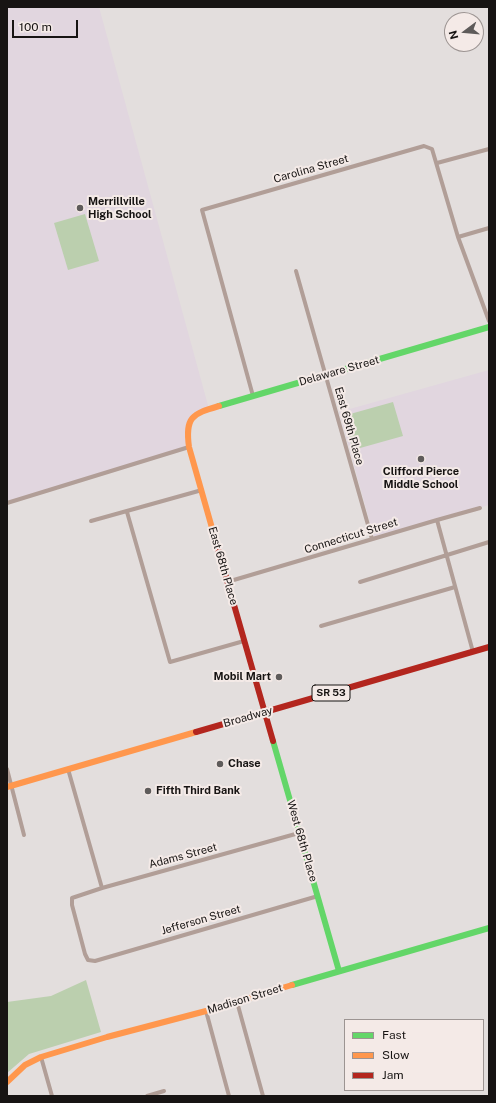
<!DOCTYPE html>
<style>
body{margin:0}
#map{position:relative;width:496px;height:1103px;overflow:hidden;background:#e3dedd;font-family:"Public Sans",sans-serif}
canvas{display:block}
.frame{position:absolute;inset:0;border:8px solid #171413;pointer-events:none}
.legend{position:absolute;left:344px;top:1019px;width:140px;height:72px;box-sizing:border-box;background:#f4eae7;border:1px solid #9c9492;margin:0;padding:5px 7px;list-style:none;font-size:12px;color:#171413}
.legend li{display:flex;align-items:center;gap:8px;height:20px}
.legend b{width:20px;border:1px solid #9c9492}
.north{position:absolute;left:444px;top:12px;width:40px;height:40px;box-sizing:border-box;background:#f4eae7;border:1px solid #9c9492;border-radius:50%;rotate:254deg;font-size:11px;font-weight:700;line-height:16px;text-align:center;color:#171413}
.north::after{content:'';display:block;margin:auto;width:14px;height:18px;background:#5e5b5a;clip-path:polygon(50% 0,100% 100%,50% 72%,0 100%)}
.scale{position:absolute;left:12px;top:20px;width:66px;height:18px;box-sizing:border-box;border:2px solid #171413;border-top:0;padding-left:5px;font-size:12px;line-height:14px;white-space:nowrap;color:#171413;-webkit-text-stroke:3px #f4eae7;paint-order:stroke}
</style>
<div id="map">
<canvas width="496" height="1103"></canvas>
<div class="frame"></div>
<ul class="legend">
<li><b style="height:5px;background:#63d668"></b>Fast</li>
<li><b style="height:5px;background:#ff974d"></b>Slow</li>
<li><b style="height:5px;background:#b3261e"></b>Jam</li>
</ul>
<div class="north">N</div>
<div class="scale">100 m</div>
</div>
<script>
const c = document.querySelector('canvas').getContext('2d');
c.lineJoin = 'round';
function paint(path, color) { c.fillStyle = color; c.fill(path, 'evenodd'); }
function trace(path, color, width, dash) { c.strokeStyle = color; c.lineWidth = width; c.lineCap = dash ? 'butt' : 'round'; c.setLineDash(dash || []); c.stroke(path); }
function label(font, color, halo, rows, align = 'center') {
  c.font = font + ' "Public Sans",sans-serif'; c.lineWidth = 4; c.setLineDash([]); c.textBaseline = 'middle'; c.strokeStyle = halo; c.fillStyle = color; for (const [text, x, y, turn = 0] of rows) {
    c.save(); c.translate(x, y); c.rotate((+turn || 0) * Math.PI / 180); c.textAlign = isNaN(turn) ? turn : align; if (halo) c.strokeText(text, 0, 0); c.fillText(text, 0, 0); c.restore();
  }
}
paint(new Path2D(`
 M7 7H99L209 409 191 419 185 448 7 503Z
 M489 370V505L374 537 339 412Z`), '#e1d6df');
paint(new Path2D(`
 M85 214 99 261 68 270 54 223Z
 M393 402 403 436 353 450 343 416Z
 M86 980 101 1032 29 1054 7 1073V1002L51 996Z`), '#bbcfae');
trace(new Path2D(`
 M437 163 489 149
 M458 237 489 228
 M296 271 372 539
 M253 396 202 210 424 146 432 149 458 237 489 321
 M7 503 189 447
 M127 512 170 662 244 641
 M437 520 473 652
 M91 521 202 490
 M227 582 437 520 480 508
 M360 582 489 542
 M321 626 455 587
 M7 769 24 835
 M68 769 102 888
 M299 833 102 888 72 898V905L85 954 88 960 95 961 318 896
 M237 1002 263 1096
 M206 1011 229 1096
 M41 1057 52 1096
 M147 1096 164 1091`), '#b19e97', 4);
trace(new Path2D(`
 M219 406 489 327
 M273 741 339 971
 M292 985 489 928`), '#63d668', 6);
trace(new Path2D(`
 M214 535 189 447C185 417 192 414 219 406
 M7 787 196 732
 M7 1082 25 1065 41 1057 107 1037 206 1011 292 985`), '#ff974d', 6);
trace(new Path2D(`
 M214 535 273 741
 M196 732 489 647`), '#b3261e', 6);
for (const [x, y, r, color] of [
 [80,208,4,"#5e5b5a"],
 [421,459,4,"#5e5b5a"],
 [279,677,4,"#5e5b5a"],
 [220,764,4,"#5e5b5a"],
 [148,791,4,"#5e5b5a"]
]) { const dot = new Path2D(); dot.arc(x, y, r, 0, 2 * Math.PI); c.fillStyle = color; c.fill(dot); trace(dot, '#f4eae7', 1.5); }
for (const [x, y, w] of [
 [331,693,38]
]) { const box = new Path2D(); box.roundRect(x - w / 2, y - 8, w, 16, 3); c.fillStyle = '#f4eae7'; c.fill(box); trace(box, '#171413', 1); }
label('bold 10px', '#171413', null, [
 ["SR 53",331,693]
]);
label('11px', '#171413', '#f4eae7', [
 ["Carolina Street",311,169,-16],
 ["Delaware Street",339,371,-16],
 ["East 69th Place",349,426,74],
 ["Connecticut Street",351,536,-17],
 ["East 68th Place",223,566,74],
 ["Broadway",248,717,-16],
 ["West 68th Place",302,841,74],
 ["Adams Street",183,856,-15],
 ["Jefferson Street",201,920,-16],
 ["Madison Street",245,999,-17]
]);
label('bold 11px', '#171413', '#f4eae7', [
 ["Merrillville",88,202],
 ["High School",88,215],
 ["Clifford Pierce",421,472,"center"],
 ["Middle School",421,485,"center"],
 ["Mobil Mart",271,677,"right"],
 ["Chase",228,764],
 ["Fifth Third Bank",156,791]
], 'left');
</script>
